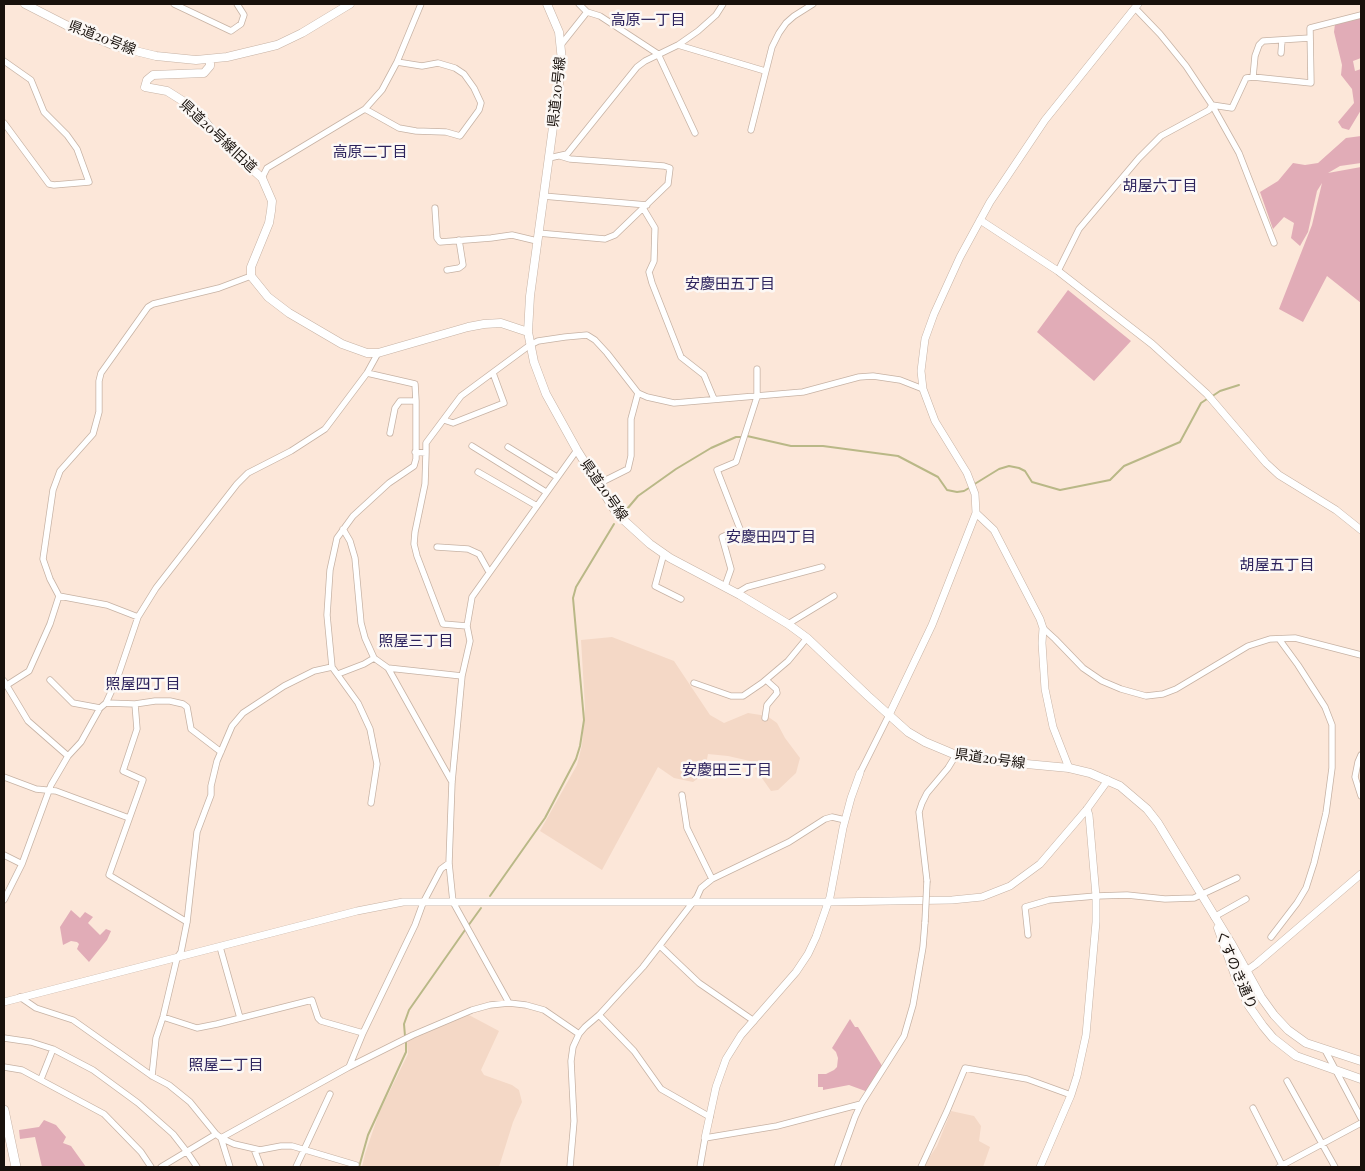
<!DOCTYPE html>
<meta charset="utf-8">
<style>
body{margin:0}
#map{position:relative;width:1365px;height:1171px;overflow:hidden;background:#fce7d9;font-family:"Playfair Display",serif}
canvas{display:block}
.frame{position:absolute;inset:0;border:5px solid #18110c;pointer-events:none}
</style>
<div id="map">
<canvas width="1365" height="1171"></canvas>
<div class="frame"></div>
</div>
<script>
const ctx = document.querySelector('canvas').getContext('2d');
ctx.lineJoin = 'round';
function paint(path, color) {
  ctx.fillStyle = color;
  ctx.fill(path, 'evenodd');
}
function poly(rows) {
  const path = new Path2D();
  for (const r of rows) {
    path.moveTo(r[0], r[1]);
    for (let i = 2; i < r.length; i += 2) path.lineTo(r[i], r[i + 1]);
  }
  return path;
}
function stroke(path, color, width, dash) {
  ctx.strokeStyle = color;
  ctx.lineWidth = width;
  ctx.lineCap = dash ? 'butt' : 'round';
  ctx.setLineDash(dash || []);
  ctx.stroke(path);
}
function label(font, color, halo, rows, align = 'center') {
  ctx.font = font + ' "Playfair Display","Noto Sans JP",serif';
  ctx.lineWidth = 5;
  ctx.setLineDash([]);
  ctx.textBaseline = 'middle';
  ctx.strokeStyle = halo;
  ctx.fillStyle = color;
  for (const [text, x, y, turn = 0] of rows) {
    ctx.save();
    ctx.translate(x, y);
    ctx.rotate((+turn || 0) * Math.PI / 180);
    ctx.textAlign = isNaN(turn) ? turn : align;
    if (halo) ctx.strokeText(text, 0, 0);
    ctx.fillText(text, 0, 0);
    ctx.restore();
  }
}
paint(poly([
 [612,637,674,661,710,715,724,723,748,713,767,716,777,723,785,738,800,758,796,773,778,790,771,791,750,761,728,756,708,754,704,774,693,782,674,778,658,767,602,870,540,831,577,765,582,745,585,707,581,640],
 [467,1014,499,1031,481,1070,484,1075,512,1085,519,1090,522,1102,513,1122,499,1167,362,1167,365,1154,379,1113,408,1054,407,1041],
 [951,1111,974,1116,981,1126,979,1141,990,1147,983,1167,923,1167,937,1146]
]), '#f4d8c6');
paint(poly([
 [1361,18,1361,58,1353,61,1355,71,1361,69,1361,110,1349,130,1342,128,1338,122,1354,103,1352,89,1341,75,1342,65,1334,32,1335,24],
 [1361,136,1361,163,1340,166,1328,173,1361,167,1361,303,1327,276,1303,322,1279,309,1312,225,1322,183,1317,191,1308,232,1300,246,1291,238,1294,223,1284,217,1273,229,1260,192,1278,181,1293,163,1305,165,1318,163,1346,138],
 [1068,290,1131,341,1094,381,1037,332],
 [71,910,80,918,85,912,93,917,88,923,100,935,106,929,111,931,107,940,89,962,77,949,79,944,77,942,71,941,63,945,60,927],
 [850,1019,855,1027,858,1027,884,1069,868,1092,849,1085,823,1090,823,1087,818,1087,818,1074,826,1074,834,1070,837,1067,838,1058,836,1052,832,1048],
 [44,1120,56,1125,66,1137,63,1143,71,1146,86,1167,42,1167,35,1137,20,1139,19,1130,39,1127]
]), '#e1acb7');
stroke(poly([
 [1211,397,1220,391,1239,385],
 [747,436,791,446,823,446,898,456,938,477,947,490,957,492,964,491,969,488],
 [973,485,999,469,1009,466,1019,468,1025,471,1032,482,1060,490,1110,480,1124,466,1180,442,1201,403,1207,399],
 [627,509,638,496,676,469,711,448,736,437,742,437],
 [490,896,545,818,576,759,580,746,584,720,573,598,576,587,614,524],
 [468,926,481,908],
 [405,1036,404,1024,409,1010,465,930],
 [359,1167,368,1135,406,1052,406,1041]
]), '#b9b887', 2);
const minor = poly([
 [174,4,231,31,241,24,244,15,237,4],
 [579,4,587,12,600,16,658,54,695,133],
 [1135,8,1160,34,1186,66,1212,105,1239,153,1274,243],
 [678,45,765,71],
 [560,46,587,12],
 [1281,53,1282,40],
 [4,61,31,80,44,112,67,135,77,149,89,182,54,185,49,184,4,123],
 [1253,77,1255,56,1259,45,1263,41,1310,38],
 [1212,105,1232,108,1246,78,1253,77,1311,83,1310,28,1361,15],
 [365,109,399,128,416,131,446,132,460,136,479,110,481,103,474,88,464,74,455,68,438,63,422,66,397,62],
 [751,130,772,47,779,33,786,23,794,16,813,4],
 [549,158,567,154,637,67,645,61,678,45,698,31,716,15,723,4],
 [262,178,267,168,365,109,382,90,397,62,421,4],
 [543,196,647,205],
 [435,208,437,238,440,242,491,238,512,235,537,241],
 [643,208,655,228,654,261,649,272,652,283,681,357,704,375,714,399],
 [538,233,605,239,615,235,668,184,670,168,664,166,570,159,560,156],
 [447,270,459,268,463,265,459,240],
 [1058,271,1079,229,1139,158,1161,136,1209,110,1212,105],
 [367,373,415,384,416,401,416,459,414,466,389,483,353,516,337,538,330,570,327,615,332,667,358,703,370,729,377,764,371,803],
 [444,420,453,423,504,403,493,373],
 [390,433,395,408,400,401,416,401],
 [472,446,546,492],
 [508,447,557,477],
 [415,452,426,453,425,484,415,532,414,544,417,556,443,624,467,626],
 [426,453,426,443,461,396,530,345,538,341,565,337,587,335,595,340,607,353,638,393,647,397,674,403,803,392,859,377,873,376,900,380,923,389],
 [478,472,537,506],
 [598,484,628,469,631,456,631,419,638,393],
 [343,529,350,541,355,558,361,623,365,638,374,658,388,668,452,782],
 [437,547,468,549,479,554,489,572],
 [664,553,655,586,681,599],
 [725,586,731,569,722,537,740,529,717,470,736,462,757,397,757,369],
 [737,593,747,587,822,567],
 [59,596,107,605,138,617],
 [788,624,834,596],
 [1043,628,1055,639,1083,668,1102,681,1121,689,1146,696,1163,694,1176,689,1248,646,1270,639,1295,638,1361,655],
 [388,668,462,676],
 [338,674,364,664,374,658],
 [50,680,73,703,100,708],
 [4,681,28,721,68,756],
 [694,683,731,696,743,696,762,683,788,661,807,638],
 [7,685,29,671,50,624,59,596,50,579,43,559,53,490,60,471,93,434,99,412,99,381,101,373,148,307,153,304,219,288,251,276],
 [106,703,135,704,155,701,170,701,183,704,187,707,191,729,221,752],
 [135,704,137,729,123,771,143,780,109,875,187,922],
 [765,718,767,705,777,693,776,689,766,680],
 [1361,755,1358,762,1355,777,1361,796],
 [860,773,889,715],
 [4,777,36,789,56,791,129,818],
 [682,795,687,828,712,879],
 [4,855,22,864],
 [927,881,919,812,922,803,927,793,948,768,956,755],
 [4,900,22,864,51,785,68,756,81,742,100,708,106,703,117,679,138,617,156,588,237,484,248,473,291,451,325,429,367,373,378,353],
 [1214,917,1246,899],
 [1028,935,1025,907,1049,900,1096,896,1127,895,1165,899,1194,898,1237,878],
 [1271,937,1297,903,1306,888,1314,863,1326,813,1332,768,1332,725,1325,707,1298,665,1279,639],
 [660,946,699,983,754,1021],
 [220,947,240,1018],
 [20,997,36,1008,73,1020,152,1076,169,1085,190,1102,216,1134,221,1138,234,1144,260,1150,281,1146,292,1146,356,1165],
 [509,1003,453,902,449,863,452,782,462,676,470,641,467,626,472,597,577,450],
 [599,1015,634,1051,661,1089,710,1117],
 [163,1017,197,1028,217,1024,312,1000,318,1018,321,1021,363,1033],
 [4,1038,31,1042,53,1049,93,1070,138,1103,173,1134,187,1152,197,1167],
 [1325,1050,1361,1118],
 [4,1067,22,1070,104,1114,141,1152,151,1167],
 [349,1067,363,1033,415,925,423,903,441,869,449,863],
 [152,1076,156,1038,163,1017,177,958,181,952,187,922,197,832,211,795,211,786,217,761,232,726,243,713,284,686,314,671,332,667],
 [41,1079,53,1049],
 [1287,1081,1335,1167],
 [1253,1108,1283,1167],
 [221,1138,349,1067,413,1035,472,1010,490,1005,509,1003,526,1005,544,1010,579,1034],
 [221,1138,230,1167],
 [254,1149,261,1167],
 [161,1167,216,1134],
 [296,1167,330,1094],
 [570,1167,574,1121,571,1061,573,1047,579,1034,585,1027,599,1015,643,967,697,897,701,888,712,879,789,842,825,819,832,817,845,820],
 [700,1167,705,1138,777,1126,861,1104],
 [837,1167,855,1117,861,1104,904,1036,913,1005,923,947,925,922],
 [921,1167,947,1111,965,1068,1027,1079,1071,1095],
 [1279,1167,1361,1123]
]);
const tertiary = poly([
 [980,220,1058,271,1152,344,1207,394,1266,463,1279,475,1336,510,1361,530],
 [976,513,994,530,1040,619,1043,628,1042,643,1045,689,1053,727,1069,768],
 [889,715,932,625,976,513,975,494,967,473,935,421,923,389,921,371,925,339,934,314,960,257,990,202,1045,120,1138,4],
 [1236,978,1256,964,1361,874],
 [4,1002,357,911,403,902,829,902,952,900,982,897,1010,886,1040,864,1087,809,1108,780],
 [705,1138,716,1087,726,1059,741,1035,796,972,808,954,816,937,830,897,843,828,851,798,860,773],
 [1040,1167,1071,1095,1077,1076,1086,1035,1096,922,1096,896,1089,815,1087,809]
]);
const secondary = poly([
 [25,4,66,25,115,46,156,56,196,60,227,57,277,45,302,33,350,4],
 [547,4,559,32,562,61,530,296,528,332,534,362,546,394,577,450,617,514,650,544,670,558,740,595,788,624,807,638,868,696,908,732,925,742,956,755,973,759,1069,768,1090,773,1120,786,1147,809,1158,823,1231,943,1261,997,1274,1015,1288,1030,1306,1043,1361,1061],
 [210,59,210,66,204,73,153,75,147,80,145,87,167,91,186,103,204,120,223,143,262,178,272,201,271,211,269,223,251,267,251,276,268,297,289,313,342,344,367,353,378,353,468,327,484,324,501,323,528,332],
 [1218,928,1236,978,1249,1006,1263,1026,1273,1038,1296,1056,1361,1079]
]);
const trunk = poly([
 [4,1110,16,1167]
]);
stroke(minor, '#c6b2a4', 7);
stroke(tertiary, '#c6b2a4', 8);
stroke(secondary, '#c6b2a4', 9);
stroke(trunk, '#c6b2a4', 10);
stroke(minor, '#fff', 5.5);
stroke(tertiary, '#fff', 7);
stroke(secondary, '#fff', 8);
stroke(trunk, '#fff', 9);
const minorBridge = poly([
 [925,922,927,881]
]);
stroke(minorBridge, '#c6b2a4', 7, []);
stroke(minorBridge, '#fff', 5.5);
label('14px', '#18110c', '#fcf8f5', [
 ["県道20号線",102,38,21],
 ["県道20号線",557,92,-84],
 ["県道20号線旧道",218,136,43],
 ["県道20号線",604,490,55],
 ["県道20号線",990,759,8],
 ["くすのき通り",1236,970,67]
]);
label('15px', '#2d235d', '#fcf8f5', [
 ["高原一丁目",648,20],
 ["高原二丁目",370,152],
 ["胡屋六丁目",1160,186],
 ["安慶田五丁目",730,284],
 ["安慶田四丁目",771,537],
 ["胡屋五丁目",1277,565],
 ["照屋三丁目",416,641],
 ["照屋四丁目",143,684],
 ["安慶田三丁目",727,770],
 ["照屋二丁目",226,1065]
]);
</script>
